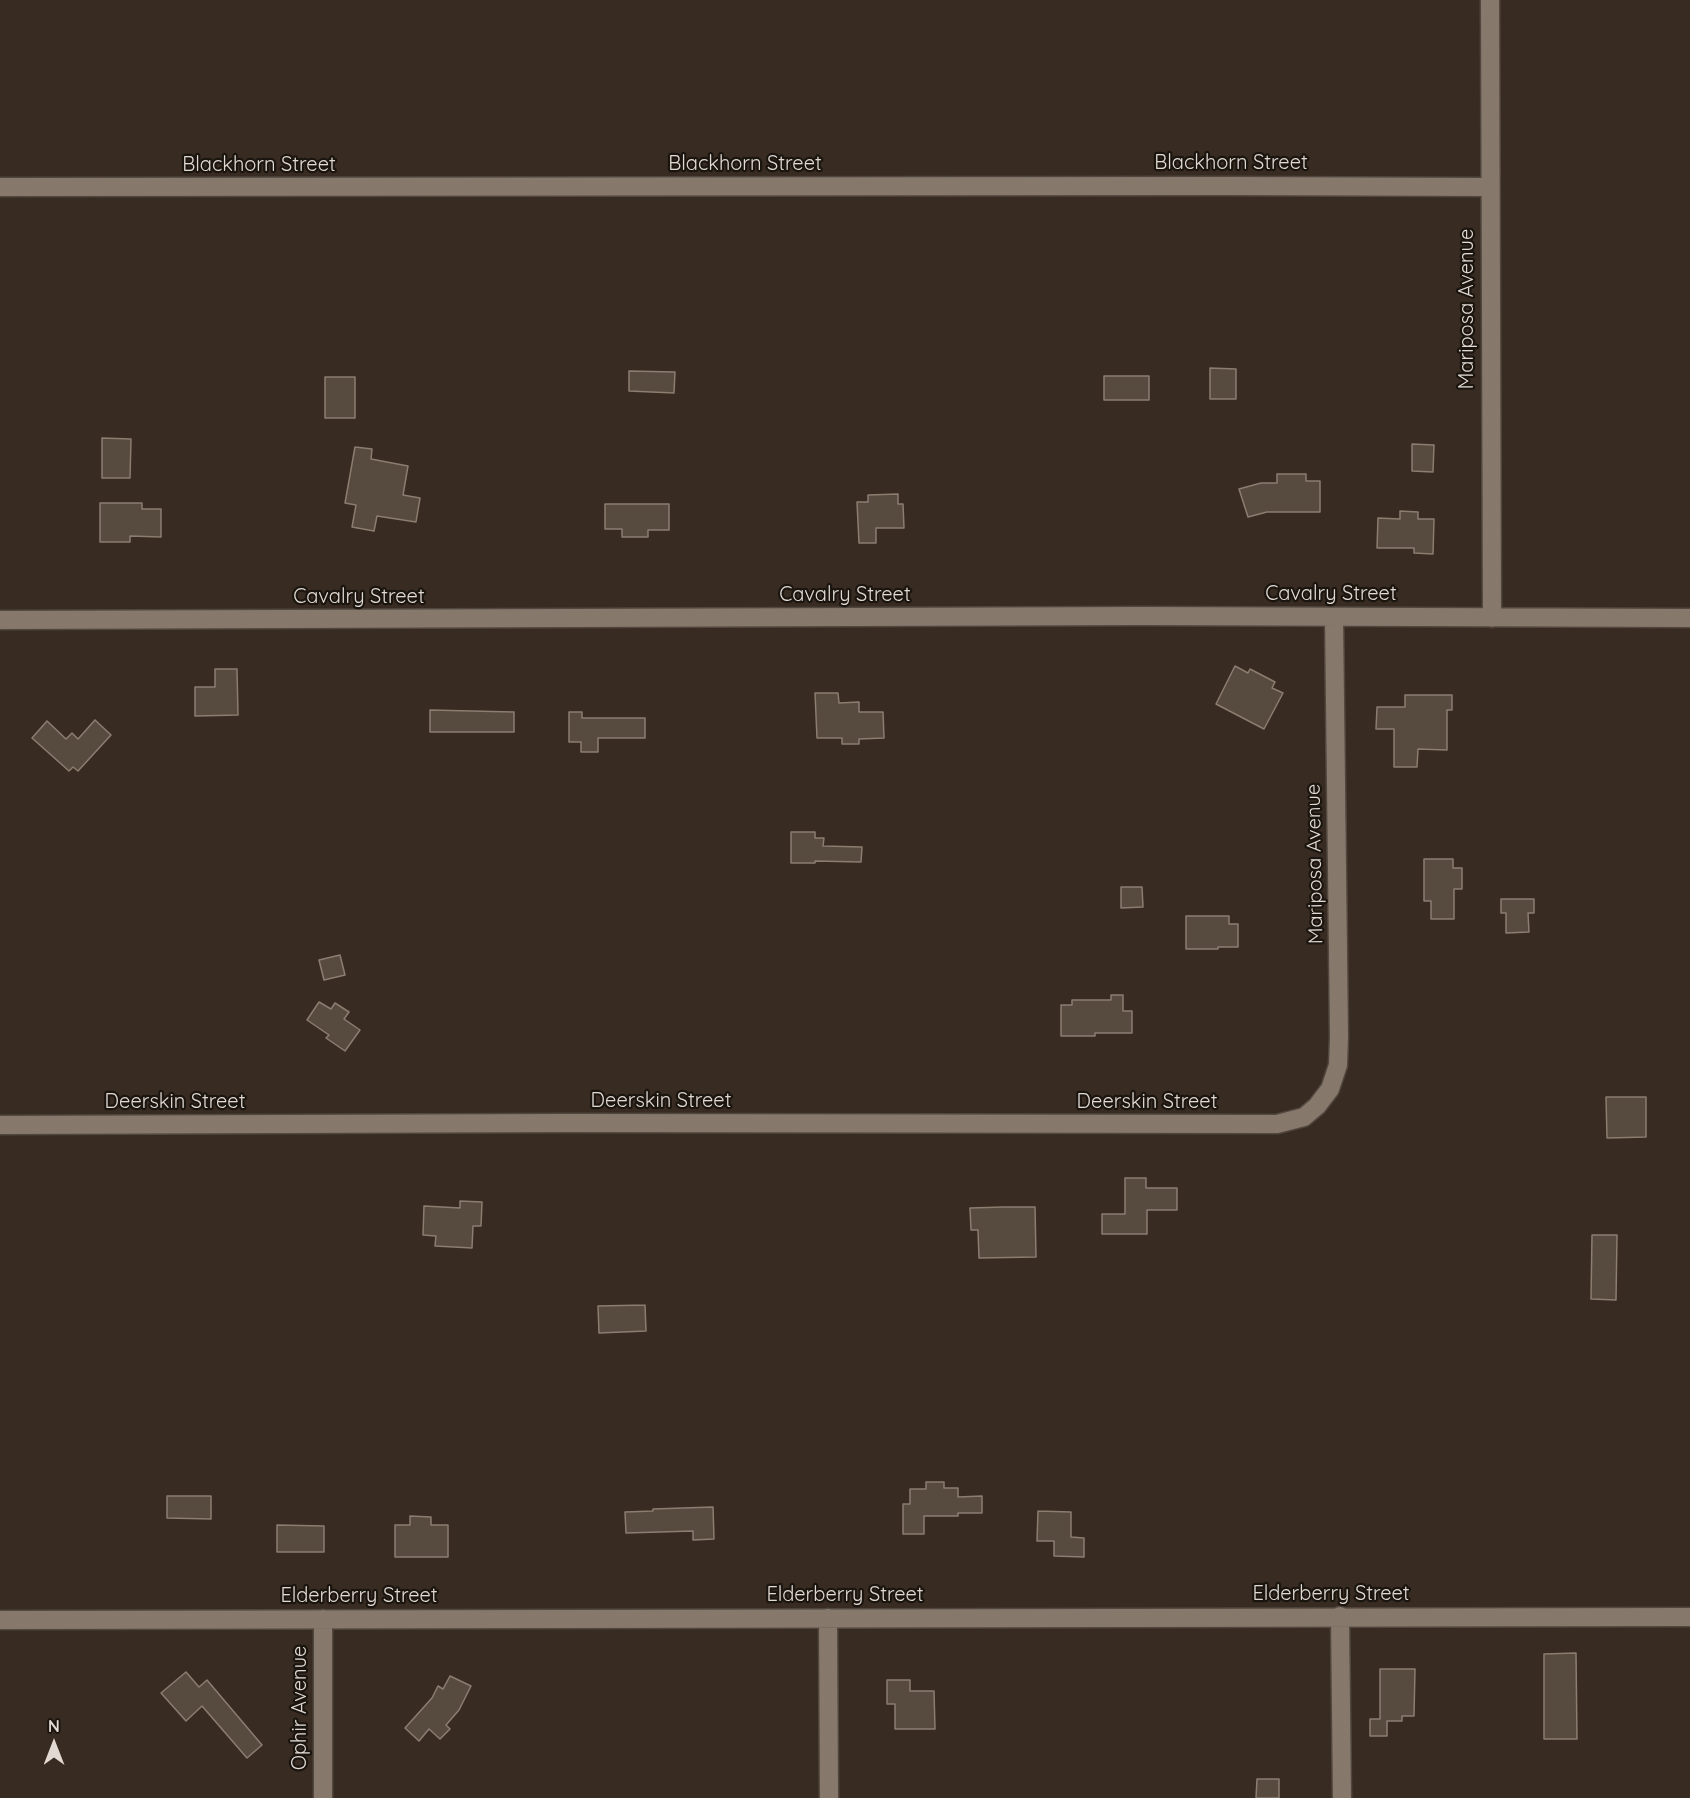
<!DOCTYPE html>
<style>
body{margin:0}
#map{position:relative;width:1690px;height:1798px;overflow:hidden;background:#382b21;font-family:Quicksand,sans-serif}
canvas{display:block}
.north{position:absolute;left:24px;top:1714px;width:60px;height:60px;-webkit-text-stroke:4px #1b1510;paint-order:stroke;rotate:0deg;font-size:16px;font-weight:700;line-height:24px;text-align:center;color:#e1d9d2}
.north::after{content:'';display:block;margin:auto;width:21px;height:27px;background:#e1d9d2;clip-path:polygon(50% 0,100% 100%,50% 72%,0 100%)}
</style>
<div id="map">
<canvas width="1690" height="1798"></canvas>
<div class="north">N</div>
</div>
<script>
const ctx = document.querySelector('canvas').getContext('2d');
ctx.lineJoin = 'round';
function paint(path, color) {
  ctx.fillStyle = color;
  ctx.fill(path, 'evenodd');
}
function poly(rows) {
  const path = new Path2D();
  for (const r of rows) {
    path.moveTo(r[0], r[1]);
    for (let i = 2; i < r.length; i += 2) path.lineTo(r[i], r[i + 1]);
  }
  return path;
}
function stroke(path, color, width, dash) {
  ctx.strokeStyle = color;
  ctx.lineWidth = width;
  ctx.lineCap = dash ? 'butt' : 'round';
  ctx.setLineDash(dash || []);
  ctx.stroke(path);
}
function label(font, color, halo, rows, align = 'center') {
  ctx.font = font + ' Quicksand,sans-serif';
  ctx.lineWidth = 4.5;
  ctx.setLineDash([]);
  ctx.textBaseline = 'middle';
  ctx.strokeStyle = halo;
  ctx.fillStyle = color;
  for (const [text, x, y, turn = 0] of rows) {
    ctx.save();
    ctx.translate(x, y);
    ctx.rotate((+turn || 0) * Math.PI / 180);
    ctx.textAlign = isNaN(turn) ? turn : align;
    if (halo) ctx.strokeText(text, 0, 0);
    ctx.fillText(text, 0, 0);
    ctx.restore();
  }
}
const building = poly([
 [1210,368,1236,369,1236,399,1210,399,1210,368],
 [629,371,675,372,674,393,629,391,629,371],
 [1104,376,1149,376,1149,400,1104,400,1104,376],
 [325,377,355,377,355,418,325,418,325,377],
 [102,438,131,439,130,478,102,478,102,438],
 [1412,444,1434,445,1433,472,1412,471,1412,444],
 [355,447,372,449,371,459,408,466,403,495,420,498,416,522,377,516,374,531,352,527,356,505,345,503,355,447],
 [1277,474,1306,474,1306,481,1320,481,1320,512,1267,512,1248,517,1239,489,1261,483,1277,483,1277,474],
 [898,494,898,504,903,504,904,528,876,528,876,543,859,543,857,502,868,502,868,495,898,494],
 [100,503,142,503,142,509,161,509,161,537,130,536,130,542,100,542,100,503],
 [605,504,669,504,669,530,648,530,648,537,622,537,622,529,605,529,605,504],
 [1400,511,1418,512,1418,519,1434,519,1433,554,1414,553,1414,548,1377,548,1378,518,1400,519,1400,511],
 [1235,666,1248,673,1250,669,1275,682,1272,688,1283,693,1264,729,1216,704,1235,666],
 [215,669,237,669,238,715,195,716,195,687,215,687,215,669],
 [815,693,838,693,839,703,859,702,859,712,883,712,884,738,859,739,859,744,842,744,842,738,817,738,815,693],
 [1405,695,1452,695,1452,710,1447,710,1447,750,1418,749,1417,767,1394,767,1394,729,1376,729,1377,707,1405,707,1405,695],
 [430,710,514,712,514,732,430,732,430,710],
 [569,712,582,712,582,718,645,718,645,738,598,738,598,752,581,752,581,742,569,742,569,712],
 [95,720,111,735,78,771,73,767,69,771,32,738,47,721,66,739,72,733,78,739,95,720],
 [791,832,815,832,815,838,824,838,823,846,862,847,861,862,815,861,815,863,791,863,791,832],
 [1424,859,1453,859,1453,868,1462,868,1462,889,1454,889,1454,919,1431,919,1431,901,1424,901,1424,859],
 [1121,887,1142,887,1143,907,1121,908,1121,887],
 [1501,899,1534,899,1534,913,1528,913,1529,932,1506,933,1506,913,1501,913,1501,899],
 [1186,916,1229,916,1229,924,1238,924,1238,947,1218,947,1218,949,1186,949,1186,916],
 [340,955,345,975,324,980,319,960,340,955],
 [1111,995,1123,995,1123,1011,1132,1011,1132,1033,1095,1033,1095,1036,1061,1036,1061,1005,1072,1005,1072,1000,1111,1000,1111,995],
 [319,1002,331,1009,335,1003,349,1012,344,1019,360,1030,345,1051,326,1038,329,1035,307,1020,319,1002],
 [1606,1097,1646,1097,1646,1137,1607,1138,1606,1097],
 [1125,1178,1146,1178,1146,1188,1177,1188,1177,1210,1147,1210,1147,1234,1102,1234,1102,1214,1125,1214,1125,1178],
 [460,1201,482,1202,481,1226,473,1226,472,1248,435,1246,436,1236,423,1235,424,1206,460,1208,460,1201],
 [1003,1207,1035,1207,1036,1257,979,1258,978,1230,971,1230,970,1208,1003,1207],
 [1592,1235,1617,1235,1616,1300,1591,1299,1592,1235],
 [645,1305,646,1331,599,1333,598,1306,645,1305],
 [926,1482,944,1482,944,1488,958,1488,958,1497,982,1496,982,1513,958,1513,958,1516,924,1516,924,1534,903,1534,903,1504,910,1504,910,1489,926,1489,926,1482],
 [167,1496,211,1496,211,1519,167,1518,167,1496],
 [713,1507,714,1539,693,1540,693,1531,626,1533,625,1512,653,1511,653,1509,713,1507],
 [1038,1511,1071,1512,1071,1537,1084,1538,1084,1557,1054,1556,1054,1541,1037,1541,1038,1511],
 [410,1516,431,1517,431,1525,448,1525,448,1557,395,1557,395,1525,410,1525,410,1516],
 [277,1525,324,1526,324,1552,277,1552,277,1525],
 [1576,1653,1577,1739,1544,1739,1544,1654,1576,1653],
 [1380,1669,1415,1669,1414,1716,1402,1716,1402,1721,1387,1721,1387,1736,1370,1736,1370,1719,1380,1719,1380,1669],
 [186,1672,199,1687,207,1680,262,1745,247,1758,202,1706,186,1721,161,1693,186,1672],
 [450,1676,471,1686,459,1710,446,1725,450,1729,440,1739,429,1729,419,1741,405,1728,432,1698,438,1686,443,1689,450,1676],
 [887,1680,910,1680,910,1691,934,1691,935,1729,895,1729,895,1704,887,1704,887,1680],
 [1257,1779,1279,1779,1279,1798,1256,1798,1257,1779]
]);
paint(building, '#574a3e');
stroke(building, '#8c7d71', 1.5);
const street = poly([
 [1490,0,1492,618],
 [0,187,1229,186,1489,187],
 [0,620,1141,616,1690,618],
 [0,1125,566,1123,1277,1124,1304,1117,1317,1106,1330,1089,1338,1065,1339,1037,1334,617],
 [1340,1616,1342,1798],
 [828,1618,829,1798],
 [323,1619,323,1798],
 [0,1620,1690,1617]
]);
stroke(street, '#51473e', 21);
stroke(street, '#87786c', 18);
label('20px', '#e1d9d2', '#1b1510', [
 ["Blackhorn Street",1231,163],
 ["Blackhorn Street",745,164],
 ["Blackhorn Street",259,165],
 ["Mariposa Avenue",1467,309,-90],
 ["Cavalry Street",1331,594],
 ["Cavalry Street",845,595],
 ["Cavalry Street",359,597],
 ["Mariposa Avenue",1315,864,-91],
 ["Deerskin Street",661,1101],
 ["Deerskin Street",175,1102],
 ["Deerskin Street",1147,1102],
 ["Elderberry Street",1331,1594],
 ["Elderberry Street",845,1595],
 ["Elderberry Street",359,1596],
 ["Ophir Avenue",300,1708,-90]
]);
</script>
